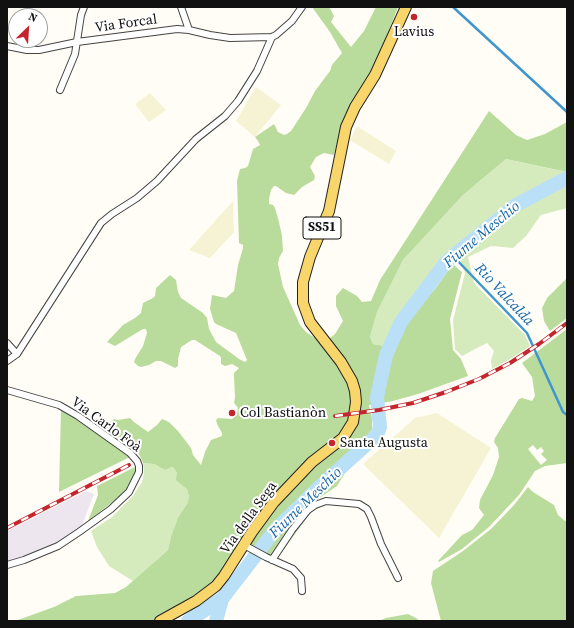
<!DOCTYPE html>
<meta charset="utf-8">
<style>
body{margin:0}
#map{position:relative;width:574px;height:628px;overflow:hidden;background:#fffdf5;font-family:"Source Serif 4",serif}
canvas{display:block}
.frame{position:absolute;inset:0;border:8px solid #111;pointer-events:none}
.north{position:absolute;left:8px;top:8px;width:40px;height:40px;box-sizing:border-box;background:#fff;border:1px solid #a0a0a0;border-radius:50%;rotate:25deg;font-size:11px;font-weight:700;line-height:16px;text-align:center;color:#111}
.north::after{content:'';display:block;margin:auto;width:14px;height:18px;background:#c4262e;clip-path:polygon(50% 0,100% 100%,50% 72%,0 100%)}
</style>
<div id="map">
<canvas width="574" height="628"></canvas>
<div class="frame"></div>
<div class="north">N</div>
</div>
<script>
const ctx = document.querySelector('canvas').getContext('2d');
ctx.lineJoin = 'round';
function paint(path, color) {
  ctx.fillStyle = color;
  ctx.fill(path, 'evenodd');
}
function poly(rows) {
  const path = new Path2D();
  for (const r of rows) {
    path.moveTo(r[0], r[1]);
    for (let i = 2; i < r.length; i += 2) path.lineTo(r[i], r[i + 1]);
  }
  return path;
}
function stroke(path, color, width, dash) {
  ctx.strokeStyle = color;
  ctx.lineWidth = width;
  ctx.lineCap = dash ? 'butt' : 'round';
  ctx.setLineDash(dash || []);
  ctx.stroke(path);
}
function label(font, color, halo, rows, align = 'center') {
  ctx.font = font + ' "Source Serif 4",serif';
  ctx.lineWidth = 4;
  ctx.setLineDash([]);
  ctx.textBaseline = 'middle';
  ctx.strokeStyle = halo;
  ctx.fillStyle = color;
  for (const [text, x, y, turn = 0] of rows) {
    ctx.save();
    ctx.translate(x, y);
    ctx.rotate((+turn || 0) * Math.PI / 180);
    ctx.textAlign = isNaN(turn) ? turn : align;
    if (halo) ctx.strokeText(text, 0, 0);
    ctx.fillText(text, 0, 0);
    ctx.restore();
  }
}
paint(poly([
 [86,491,94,494,81,528,57,543,9,562,7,557,7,531]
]), '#eee6ef');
paint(poly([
 [256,87,281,105,255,137,236,121],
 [150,93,166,110,149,122,135,104],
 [357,126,396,151,389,164,350,140],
 [233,201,234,232,210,258,189,250],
 [437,413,491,448,439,538,363,464,415,418]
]), '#f6f3d4');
paint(poly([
 [506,159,566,172,512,201,450,253,440,262,395,323,385,346,373,344,370,337,377,312,403,260,463,195],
 [567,182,567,208,541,215,526,236,513,248,491,246,468,257,474,283,525,335,530,346,512,358,492,369,491,360,494,351,487,343,462,356,455,349,453,320,465,273,459,257,518,208],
 [143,463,154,464,165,470,172,467,174,468,187,489,189,497,187,504,171,537,168,550,133,581,109,566,97,547,91,531,112,517,133,496,142,482,144,473]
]), '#d5ebbd');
paint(poly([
 [312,7,329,7,334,16,331,22,351,47,364,31,376,7,398,7,379,55,341,127,334,155,324,153,316,157,310,167,315,176,314,180,302,187,294,195,286,193,276,186,274,186,271,190,269,199,269,204,273,205,275,208,279,222,282,236,283,251,279,258,278,264,283,287,300,325,306,332,321,342,325,342,335,334,343,321,336,306,336,296,343,288,357,296,362,302,371,301,380,280,489,111,516,135,527,140,545,134,567,122,567,172,506,159,463,195,403,260,377,312,370,337,373,344,396,348,406,323,435,289,453,264,462,272,450,319,453,350,461,359,468,376,418,394,393,401,369,405,372,418,372,429,365,440,343,458,350,465,337,486,318,499,322,506,310,513,277,559,269,557,243,542,219,579,160,621,15,621,54,607,76,596,115,593,126,587,168,550,171,537,178,518,187,504,189,497,187,489,176,480,177,473,174,468,172,467,165,470,154,464,143,463,140,456,134,447,103,428,114,419,118,420,130,418,134,422,148,432,157,425,162,419,169,422,178,431,191,448,193,455,201,465,205,452,211,440,222,436,222,433,217,424,216,420,218,418,232,419,237,415,238,408,234,403,235,397,234,376,234,373,239,368,232,364,225,366,221,364,221,358,220,356,195,340,192,340,181,347,178,359,178,366,175,368,161,361,156,361,149,365,141,367,138,366,134,362,135,359,143,346,147,333,146,329,143,329,115,346,107,342,123,325,135,318,141,313,143,303,153,298,155,296,156,288,170,275,176,280,178,292,181,298,203,313,207,318,209,329,216,342,239,359,245,362,247,360,236,333,216,324,214,322,210,309,212,295,226,298,234,291,238,265,243,248,243,245,239,243,237,181,240,169,245,168,248,166,253,149,260,145,258,141,255,137,274,124,278,132,284,135,287,134,291,131,306,108,315,91,330,71,332,65,342,53,330,32],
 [567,278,567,318,550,331,544,321,542,308,547,298],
 [567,329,567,463,545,466,535,471,519,495,489,527,462,549,439,562,438,561,462,535,472,530,484,515,479,508,480,500,493,475,499,457,498,448,494,442,495,438,519,399,522,398,532,401,535,396,532,377,522,363],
 [533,445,537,450,541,447,544,451,541,454,547,460,541,465,528,449],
 [61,409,122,449,130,457,59,492],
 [135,467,136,472,130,485,120,496,88,521,98,495,97,486],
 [528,487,533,492,554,505,558,515,565,521,567,520,567,621,441,621,431,583,433,571,463,551,491,529,514,505],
 [408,614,416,618,420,621,379,621,386,618]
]), '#b9dc9c');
stroke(poly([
 [453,7,567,112],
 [453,256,527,333,563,412,567,415]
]), '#3f96cf', 2.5);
stroke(poly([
 [188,621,222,599],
 [216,621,222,599,276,529,316,490,377,435,380,427,377,397,386,355,401,322,447,261,516,205,567,178]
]), '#b9e0f7', 14);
const minor = poly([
 [181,7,189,30],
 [7,46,27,50,39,50,77,42,177,29,189,30,210,35,230,38,272,37,276,35,292,21,302,7],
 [60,90,75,54,81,15,84,7],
 [7,343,17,354],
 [7,361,17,354,101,223,112,214,137,198,157,181,196,139,225,116,238,101,257,71,272,37],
 [7,390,59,405,78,416,130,453,137,461,139,466,139,472,129,492,111,509,79,532,58,546,24,560,7,565],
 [244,545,266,557,293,569,301,578,302,591],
 [272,560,292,530,308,510,315,505,326,501,359,504,367,509,371,517,381,544,398,578]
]);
const primary = poly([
 [160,621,196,601,216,586,224,576,252,532,274,502,312,462,343,438,353,422,356,402,355,391,352,381,341,362,310,322,303,303,303,282,310,257,329,211,346,127,355,107,375,75,406,7]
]);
stroke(minor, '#444', 8);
stroke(primary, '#222', 12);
stroke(minor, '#fff', 6);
stroke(primary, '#f9d66b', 10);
const rail = poly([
 [335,416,379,410,413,403,446,392,479,379,510,363,539,344,567,323],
 [7,528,129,465]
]);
stroke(rail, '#c4262e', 4);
stroke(rail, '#fff', 2.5, [8]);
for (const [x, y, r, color] of [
 [414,17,4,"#c4262e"],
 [232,413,4,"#c4262e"],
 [332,443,4,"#c4262e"]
]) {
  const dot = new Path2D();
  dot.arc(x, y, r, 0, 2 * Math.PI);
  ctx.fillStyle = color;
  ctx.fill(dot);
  stroke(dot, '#fff', 1.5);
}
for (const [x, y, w] of [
 [322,228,38]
]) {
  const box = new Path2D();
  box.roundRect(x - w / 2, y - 11, w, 22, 3);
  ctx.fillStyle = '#fff';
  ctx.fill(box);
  stroke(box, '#111', 1);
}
label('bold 13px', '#111', null, [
 ["SS51",322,228]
]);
label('14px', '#111', '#fff', [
 ["Via Forcal",126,24,-8],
 ["Via Carlo Foà",106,425,36],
 ["Via della Sega",249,518,-54]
]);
label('14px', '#111', '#fff', [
 ["Lavius",414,32,"center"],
 ["Col Bastianòn",240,413],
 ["Santa Augusta",340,443]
], 'left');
label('italic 15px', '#1768a6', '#fff', [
 ["Fiume Meschio",482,235,-40],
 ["Rio Valcalda",504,295,47],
 ["Fiume Meschio",306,503,-44]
]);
</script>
